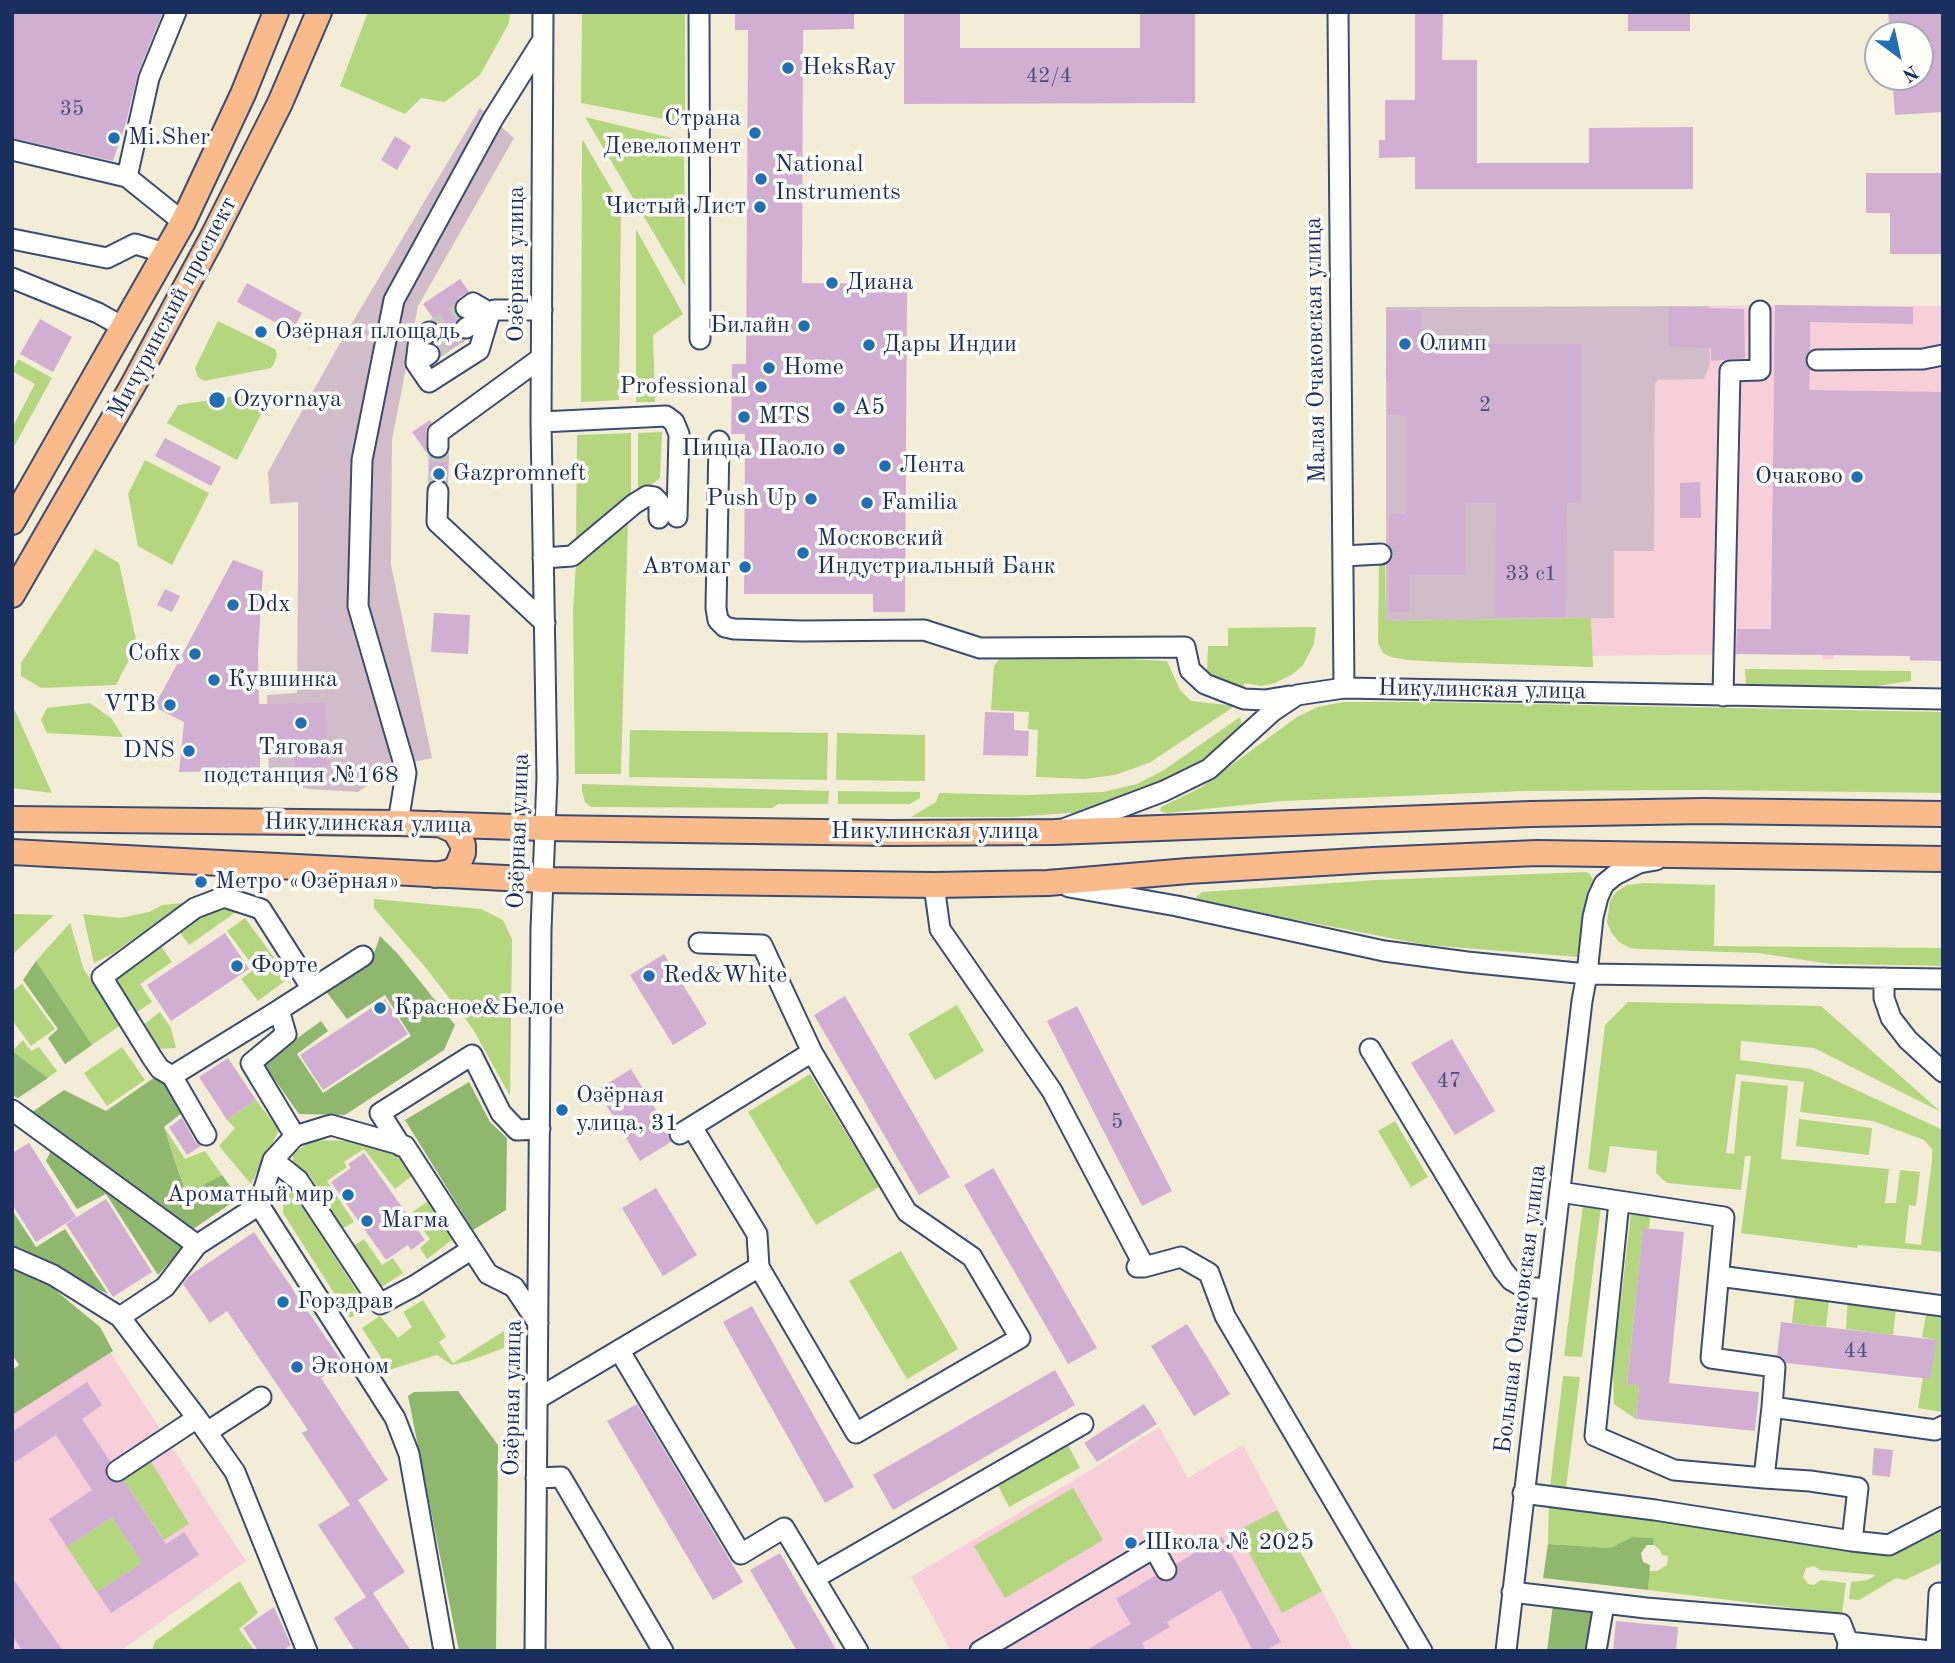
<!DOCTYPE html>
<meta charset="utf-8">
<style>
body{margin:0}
#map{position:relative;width:1955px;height:1663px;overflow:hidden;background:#f3edd7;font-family:"Old Standard TT",serif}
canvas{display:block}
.frame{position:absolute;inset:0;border:14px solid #1b2f5e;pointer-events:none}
.north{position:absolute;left:1864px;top:21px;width:70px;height:70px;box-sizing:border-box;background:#fdfcf7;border:2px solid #a3aaba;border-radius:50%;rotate:147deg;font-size:19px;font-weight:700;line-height:28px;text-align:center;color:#1b2f5e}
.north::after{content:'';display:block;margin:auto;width:24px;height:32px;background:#1f6fb2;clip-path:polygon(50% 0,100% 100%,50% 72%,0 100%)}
</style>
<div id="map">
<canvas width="1955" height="1663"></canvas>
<div class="frame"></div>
<div class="north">N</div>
</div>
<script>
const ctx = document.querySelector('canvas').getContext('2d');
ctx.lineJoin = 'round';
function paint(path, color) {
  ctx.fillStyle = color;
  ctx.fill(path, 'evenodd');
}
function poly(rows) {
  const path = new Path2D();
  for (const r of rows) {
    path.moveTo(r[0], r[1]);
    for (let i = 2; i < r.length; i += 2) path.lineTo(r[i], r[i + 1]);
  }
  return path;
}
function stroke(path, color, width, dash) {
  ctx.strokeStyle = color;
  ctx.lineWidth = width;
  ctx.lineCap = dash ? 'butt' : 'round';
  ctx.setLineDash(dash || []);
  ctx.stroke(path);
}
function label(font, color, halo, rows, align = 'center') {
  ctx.font = font + ' "Old Standard TT",serif';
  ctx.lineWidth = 7;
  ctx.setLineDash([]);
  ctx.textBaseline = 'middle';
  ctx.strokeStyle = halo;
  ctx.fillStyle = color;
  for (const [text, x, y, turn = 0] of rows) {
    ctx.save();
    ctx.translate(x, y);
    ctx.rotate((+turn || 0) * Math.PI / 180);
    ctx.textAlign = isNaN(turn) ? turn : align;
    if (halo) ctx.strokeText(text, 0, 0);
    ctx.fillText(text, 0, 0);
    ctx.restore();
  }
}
paint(poly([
 [1775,305,1943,306,1943,657,1921,657,1921,661,1910,661,1910,656,1834,655,1834,659,1823,659,1822,655,1748,654,1592,656,1591,618,1614,618,1614,551,1654,551,1655,384,1658,380,1710,364,1709,306],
 [99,1335,246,1561,120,1651,12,1651,12,1394],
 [1159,1427,1188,1478,1243,1445,1354,1651,951,1651,911,1577,1099,1465]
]), '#f6cfd8');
paint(poly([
 [480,108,514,138,418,306,392,440,391,565,432,758,404,764,379,766,373,782,358,792,309,789,269,781,267,695,297,693,298,572,298,502,270,504,268,472,336,350],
 [1709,306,1710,364,1704,379,1658,380,1655,384,1654,551,1614,551,1614,618,1386,621,1386,307]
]), '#d1bdca');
paint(poly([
 [368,12,510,12,509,23,480,75,445,102,421,98,405,114,340,86],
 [582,12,685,12,685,123,581,103],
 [585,117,684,141,685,286],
 [582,139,621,205,619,400,581,402],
 [636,229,683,314,653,335,655,402,636,402],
 [218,321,275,349,277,354,274,364,271,368,204,381,198,377,195,368],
 [18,359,52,378,12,450,12,428,35,384,12,371],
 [257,393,263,399,264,409,237,460,167,423,178,405],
 [662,432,660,478,638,496,638,433],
 [631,433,631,502,576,543,577,435],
 [145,460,209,493,172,565,138,546,128,494],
 [628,518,621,774,575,774,573,611,576,564],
 [95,549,119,563,137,644,116,685,41,688,21,676,21,663],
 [1385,554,1386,621,1591,618,1593,667,1440,662,1407,660,1391,657,1383,653,1378,643,1379,555],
 [1316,627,1314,644,1303,665,1293,674,1275,683,1261,686,1245,683,1242,692,1214,679,1207,673,1208,646,1228,646,1228,628],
 [1009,653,1167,661,1180,690,1191,701,1235,706,1149,763,1115,775,1084,779,1036,777,1038,730,1028,729,1029,712,991,710,994,666,1000,658],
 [1745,669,1911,671,1911,681,1871,687,1746,685],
 [1343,702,1422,702,1943,712,1943,793,1703,790,1524,791,1282,801,1167,813,1162,812,1160,810,1161,807,1200,788,1297,717,1318,707],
 [90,703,112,719,123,737,47,733,41,720,47,708],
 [12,704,52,793,12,788],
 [1240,717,1243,729,1231,748,1112,810,1012,817,911,817,936,802,939,793,1026,795,1103,792,1137,784,1164,770],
 [630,730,828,733,827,780,629,777],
 [837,733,925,735,925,781,836,780],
 [582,784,829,791,828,804,778,804,772,808,597,807,591,807,585,802,582,792],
 [838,791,920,792,920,798,910,804,838,804],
 [1586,872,1589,873,1593,879,1593,885,1585,909,1579,957,1426,945,1272,915,1198,899,1196,897,1202,892,1377,880],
 [1644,883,1715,885,1714,946,1943,948,1943,966,1831,964,1758,953,1638,949,1630,948,1619,942,1611,932,1607,922,1610,901,1616,892,1627,885],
 [374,899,481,909,503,920,512,939,510,1096,473,1029,426,968,374,908],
 [184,903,112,954,94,963,83,914,121,918,149,912,162,905],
 [226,905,239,910,189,945,178,930,209,910],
 [12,914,54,915,12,955],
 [245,918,289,978,258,1001,241,979,255,969,227,931],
 [70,923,84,970,122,1024,92,1045,36,961],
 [161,946,172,962,140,984,152,1002,134,1014,111,981],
 [22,984,55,1029,31,1046,12,1020,12,991],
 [1628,1002,1821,1006,1941,1112,1814,1048,1741,1041,1740,1060,1811,1069,1943,1130,1943,1252,1858,1245,1857,1248,1741,1233,1751,1156,1745,1156,1741,1190,1667,1183,1656,1173,1657,1151,1610,1146,1606,1173,1588,1169,1605,1025],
 [1736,1074,1804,1082,1800,1112,1873,1121,1924,1140,1932,1149,1932,1161,1921,1245,1905,1243,1909,1205,1916,1206,1920,1172,1900,1170,1896,1203,1885,1203,1889,1169,1781,1159,1788,1086,1741,1081,1734,1154,1726,1153],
 [957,1005,984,1051,935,1080,908,1034],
 [160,1012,171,1028,176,1048,156,1049,142,1026],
 [23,1040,31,1051,39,1047,57,1071,48,1078,12,1051],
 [122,1047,145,1080,107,1106,84,1073],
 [810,1074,879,1187,816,1225,748,1112],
 [256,1100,279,1130,251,1184,219,1146,235,1128,227,1120],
 [1799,1119,1872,1128,1869,1155,1796,1146],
 [1395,1121,1428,1177,1411,1187,1378,1131],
 [164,1127,185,1159,205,1151,222,1175,188,1195,176,1165],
 [312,1140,357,1141,398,1153,413,1175,395,1189,364,1149,344,1162,347,1167,327,1181,354,1222,340,1230,310,1176,293,1170,293,1154],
 [284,1190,294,1194,367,1307,350,1318,283,1213],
 [1584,1196,1602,1199,1582,1357,1564,1356],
 [433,1198,457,1236,427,1259,420,1248,430,1239,411,1213],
 [1632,1204,1652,1206,1649,1228,1643,1229,1627,1383,1639,1385,1636,1419,1614,1404,1613,1370],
 [364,1239,382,1265,393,1258,403,1273,377,1290,349,1249],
 [901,1251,958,1349,907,1379,849,1281],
 [1796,1287,1830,1292,1826,1327,1792,1323],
 [1848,1294,1897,1300,1893,1335,1846,1329],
 [423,1300,446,1337,439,1342,453,1363,504,1331,504,1348,469,1361,452,1365,437,1355,389,1370,362,1328,380,1316,398,1338,412,1327,403,1312],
 [1928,1304,1943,1306,1943,1412,1918,1408,1923,1378,1930,1378,1936,1340,1922,1337],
 [1563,1376,1580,1377,1566,1488,1550,1487],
 [1067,1443,1080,1468,1009,1507,996,1482],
 [145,1452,189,1524,164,1540,117,1471],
 [1073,1488,1103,1540,1005,1598,974,1546],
 [1549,1496,1889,1545,1943,1525,1943,1562,1905,1580,1896,1578,1859,1600,1849,1599,1851,1582,1867,1580,1876,1575,1820,1570,1814,1566,1806,1568,1803,1577,1808,1584,1814,1585,1821,1580,1846,1583,1842,1614,1648,1590,1649,1571,1657,1571,1667,1565,1668,1556,1662,1555,1660,1550,1654,1545,1653,1538,1632,1537,1610,1548,1548,1544],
 [1277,1510,1322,1591,1282,1613,1237,1531],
 [112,1517,142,1563,97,1592,67,1547],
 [240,1581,258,1613,239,1629,255,1651,152,1651,155,1641]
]), '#b4d67f');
paint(poly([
 [380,936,398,954,455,1025,444,1050,345,1115,299,1114,263,1063,321,1021,328,1031,297,1054,323,1093,411,1036,385,995,347,1019,325,990,372,959],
 [36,961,92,1045,65,1064,48,1038,58,1029,23,980],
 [12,1051,48,1078,18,1098,12,1095],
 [158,1075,183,1112,164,1127,176,1165,187,1194,222,1175,239,1198,193,1229,32,1112,64,1090,106,1111],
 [469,1082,490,1122,507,1138,506,1210,473,1230,405,1120],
 [53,1146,184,1245,158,1275,106,1194,77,1209,46,1161],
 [12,1210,36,1247,65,1229,108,1294,12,1248],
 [12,1266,43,1280,100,1327,113,1351,12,1415,12,1370,19,1365,12,1354],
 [458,1391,498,1445,496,1651,459,1651,408,1396,414,1392],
 [1632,1537,1653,1538,1654,1545,1647,1545,1641,1553,1643,1562,1650,1565,1648,1590,1543,1578,1548,1544,1610,1548],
 [1554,1597,1604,1604,1596,1651,1547,1651]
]), '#8fb76e');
paint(poly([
 [12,12,163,12,138,73,126,123,113,161,12,138],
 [735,12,854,12,854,29,803,30,802,283,907,284,905,612,873,612,873,594,744,594,745,434,731,434,732,364,746,364,748,30,735,30],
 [904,12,960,12,960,48,1140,48,1140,12,1195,12,1195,103,904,104],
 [1415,12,1443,12,1442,60,1477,60,1477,163,1589,163,1589,128,1693,127,1693,189,1415,189,1415,157,1379,158,1379,140,1385,140,1385,100,1415,100],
 [1628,12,1690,12,1690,31,1628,31],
 [1888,12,1943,12,1943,112,1895,115,1892,77,1920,77,1920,35,1890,35],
 [395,136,411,146,397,170,381,160],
 [1866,173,1943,173,1943,254,1890,254,1890,213,1866,213],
 [460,279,469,292,459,298,455,304,454,310,459,318,455,323,454,329,456,335,466,340,441,356,439,348,434,343,440,337,440,326,436,322,431,320,433,318,423,304],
 [247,283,302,313,292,331,237,302],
 [1775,305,1913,307,1913,324,1810,322,1810,350,1806,355,1805,361,1810,369,1809,390,1943,392,1943,661,1910,660,1910,656,1736,654,1737,629,1771,629],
 [1669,307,1744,309,1745,358,1711,361,1711,348,1669,347],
 [1387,311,1422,311,1422,344,1582,344,1582,503,1567,503,1566,617,1495,617,1496,503,1465,503,1465,575,1409,575,1409,612,1389,612,1389,563,1393,554,1389,545,1389,514,1406,514,1406,416,1388,415,1388,382,1386,382],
 [40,319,72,337,53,372,20,354],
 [430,420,432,423,427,427,426,433,427,452,433,458,439,459,445,457,449,452,448,484,444,480,438,479,428,484,429,456,412,432],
 [165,438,221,467,211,486,155,456],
 [1700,482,1701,518,1680,518,1680,483],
 [233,560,263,571,258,653,259,704,326,703,327,774,295,776,294,743,260,744,260,771,179,772,184,722,154,707],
 [165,589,180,596,172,612,157,605],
 [434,613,470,615,468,654,431,652],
 [985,712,1014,713,1014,730,1029,731,1028,756,983,755],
 [225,933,249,969,171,1021,147,985],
 [664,954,707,1024,673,1045,630,975],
 [845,996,950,1177,919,1195,814,1015],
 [385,999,408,1034,323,1090,300,1055],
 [1077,1006,1172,1191,1142,1206,1047,1021],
 [1452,1039,1495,1111,1455,1135,1411,1063],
 [228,1058,256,1100,227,1120,199,1077],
 [631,1069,669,1131,668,1135,671,1142,640,1161,597,1090],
 [182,1118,195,1141,201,1146,187,1155,169,1127],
 [29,1143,76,1217,36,1242,12,1204,12,1153],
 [364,1153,425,1240,411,1250,408,1245,386,1260,331,1182,351,1168,348,1164],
 [993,1168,1097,1348,1068,1364,964,1185],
 [656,1188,697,1255,663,1276,622,1208],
 [106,1199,152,1272,113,1297,66,1224],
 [1643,1228,1684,1232,1669,1383,1759,1392,1755,1431,1636,1419,1639,1385,1627,1384],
 [254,1232,343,1363,321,1378,388,1480,358,1500,405,1572,373,1593,411,1651,355,1651,334,1618,366,1597,318,1525,350,1505,302,1433,308,1430,227,1311,210,1323,183,1284,189,1276],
 [752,1306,854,1487,825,1503,723,1322],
 [1781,1322,1937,1340,1930,1379,1786,1363,1783,1358,1777,1355],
 [1187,1324,1230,1394,1194,1416,1151,1346],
 [1055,1370,1075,1405,893,1510,873,1475],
 [87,1382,102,1405,82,1419,110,1461,106,1466,106,1477,112,1482,118,1483,124,1481,166,1544,184,1532,199,1555,111,1613,97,1592,142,1563,112,1517,67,1547,49,1519,92,1490,56,1435,12,1464,12,1432],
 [637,1404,743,1582,713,1600,607,1421],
 [1144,1404,1157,1424,1097,1462,1084,1443],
 [1874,1448,1893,1450,1890,1477,1872,1475],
 [1222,1537,1281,1642,1264,1651,1253,1651,1221,1590,1167,1622,1170,1627,1142,1643,1146,1651,1085,1651,1131,1624,1116,1599,1155,1576,1159,1580,1165,1582,1172,1580,1178,1571,1176,1564],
 [780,1553,837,1651,797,1651,750,1570],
 [12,1577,35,1611,63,1651,23,1651,12,1636],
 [274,1607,291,1645,282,1651,258,1651,243,1628],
 [1616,1621,1678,1627,1676,1651,1613,1651]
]), '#d1afd3');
stroke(poly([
 [429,332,466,308],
 [429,354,466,328],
 [438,491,438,447]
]), '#c8c7bf', 19, [19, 10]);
const minor = poly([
 [176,12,149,78,127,177,183,222],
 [699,12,700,339],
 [1338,12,1344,688],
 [12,150,127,177],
 [12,239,107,258,135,244,165,253],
 [12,278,98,313,123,327],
 [466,328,494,310,542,310],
 [429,354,416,363,429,382,479,350,490,313,473,303,466,308],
 [1817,360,1923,359,1943,355],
 [416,363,419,338,429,332],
 [541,422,666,416,674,422,679,434,677,517],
 [719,441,716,608,718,620,725,627,734,629,802,631,924,630,980,648,1185,647,1190,670,1205,684,1244,699,1265,700,1289,696],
 [438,447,438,433,541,358],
 [438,491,437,522,545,623],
 [1343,556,1381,554],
 [543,558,572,556,634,504,647,496,654,497,659,502,659,518],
 [1723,696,1730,371,1760,370,1760,311],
 [398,823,406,773,404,764,358,606,362,460,394,300,493,119,542,41],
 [1066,828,1164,791,1209,769,1273,711,1297,695,1344,688,1943,699],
 [934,885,940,929,1052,1091,1141,1260,1137,1267,1144,1267,1181,1257,1209,1273,1225,1316,1422,1651],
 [1069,887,1177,906,1384,951,1467,962,1587,974,1943,979],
 [1884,978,1884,998,1891,1018,1908,1040,1943,1072],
 [279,1010,172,1076,160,1069,153,1059,102,977,195,908,224,897,261,909,312,989],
 [1370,1049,1503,1270,1511,1280,1523,1287,1548,1289],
 [172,1076,206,1135],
 [12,1110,197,1245,259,1205,273,1160,295,1136,251,1063,286,1034,279,1010,363,956],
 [692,1127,757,1234,759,1267,856,1433,1020,1338,972,1257,907,1212,812,1052],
 [680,1134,812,1052,762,945,699,943],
 [295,1136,331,1125,405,1146,488,1274,514,1287,538,1323],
 [401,1146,380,1113,472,1055,501,1113,517,1130,540,1129],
 [273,1160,298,1180,380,1304,414,1286,472,1249],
 [1560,1192,1724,1217,1711,1358,1775,1367,1772,1407,1935,1430,1943,1426],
 [1619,1202,1595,1436,1674,1470,1764,1478],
 [259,1205,395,1418,409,1454,444,1651],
 [197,1245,165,1287,120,1317,197,1418,235,1472,307,1651],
 [12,1257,53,1275,120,1317],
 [1719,1276,1943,1306],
 [619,1350,741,1554,784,1528,858,1651],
 [537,1399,759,1267],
 [1772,1407,1764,1478,1810,1481,1858,1488,1852,1541],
 [207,1432,261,1397],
 [117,1471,197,1418],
 [536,1478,561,1477,663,1651],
 [1523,1493,1655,1510,1852,1541,1889,1545,1943,1517],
 [815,1578,1083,1424],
 [1512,1592,1646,1608,1841,1624,1848,1642,1847,1651],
 [1848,1642,1931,1651],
 [535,1651,541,929,547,778,541,422,543,12],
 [980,1651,1154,1548,1166,1570],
 [1506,1651,1582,1001,1587,974,1593,917,1598,897,1604,884,1615,875,1639,863,1656,860],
 [1596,1651,1604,1604],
 [1936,1651,1939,1593]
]);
const major = poly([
 [12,522,183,222,243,94,276,12],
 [12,595,133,385,211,240,280,103,319,12],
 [12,819,398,823,544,828,890,833,1054,832,1531,814,1703,811,1943,814],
 [12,852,543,880,934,885,1048,883,1188,871,1373,860,1537,853,1943,859],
 [435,875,450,872,457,867,463,853,463,845,455,831,439,824]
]);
stroke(minor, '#3b4c70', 23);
stroke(major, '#3b4c70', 28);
stroke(minor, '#fff', 19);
stroke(major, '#fabb8c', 24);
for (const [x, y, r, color] of [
 [788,68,7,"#1f6fb2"],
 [755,133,7,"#1f6fb2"],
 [114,138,7,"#1f6fb2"],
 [761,179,7,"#1f6fb2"],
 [760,207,7,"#1f6fb2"],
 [832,283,7,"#1f6fb2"],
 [804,326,7,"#1f6fb2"],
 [261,332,7,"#1f6fb2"],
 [1405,344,7,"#1f6fb2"],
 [869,345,7,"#1f6fb2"],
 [769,368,7,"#1f6fb2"],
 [761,387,7,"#1f6fb2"],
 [217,400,9,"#1f6fb2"],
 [839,408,7,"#1f6fb2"],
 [744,417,7,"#1f6fb2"],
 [839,449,7,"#1f6fb2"],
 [885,466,7,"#1f6fb2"],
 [439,474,7,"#1f6fb2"],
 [1857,477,7,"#1f6fb2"],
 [811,499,7,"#1f6fb2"],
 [867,503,7,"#1f6fb2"],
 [803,553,7,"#1f6fb2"],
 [745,567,7,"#1f6fb2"],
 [233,605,7,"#1f6fb2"],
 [195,654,7,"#1f6fb2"],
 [214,680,7,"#1f6fb2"],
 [170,705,7,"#1f6fb2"],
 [301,723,7,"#1f6fb2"],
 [189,751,7,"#1f6fb2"],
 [201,882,7,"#1f6fb2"],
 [237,966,7,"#1f6fb2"],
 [649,976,7,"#1f6fb2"],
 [380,1008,7,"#1f6fb2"],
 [562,1110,7,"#1f6fb2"],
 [348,1195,7,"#1f6fb2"],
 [367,1221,7,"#1f6fb2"],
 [283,1302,7,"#1f6fb2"],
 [297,1367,7,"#1f6fb2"],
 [1131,1543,7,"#1f6fb2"]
]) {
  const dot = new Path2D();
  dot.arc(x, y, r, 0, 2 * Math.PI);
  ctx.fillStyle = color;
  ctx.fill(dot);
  stroke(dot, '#fdfcf7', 2.5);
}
label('21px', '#484f7b', null, [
 ["42/4",1049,76],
 ["35",72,109],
 ["2",1485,405],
 ["33 с1",1531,574],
 ["47",1449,1081],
 ["5",1117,1122],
 ["44",1856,1351]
]);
label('24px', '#1b2f5e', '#fdfcf7', [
 ["HeksRay",802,68],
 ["Страна",741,119,"right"],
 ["Девелопмент",741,147,"right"],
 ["Mi.Sher",128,138],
 ["National",775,165],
 ["Instruments",775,193],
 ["Чистый Лист",746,207,"right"],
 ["Диана",846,283],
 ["Билайн",790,326,"right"],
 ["Озёрная площадь",275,332],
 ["Олимп",1419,344],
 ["Дары Индии",883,345],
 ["Home",783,368],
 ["Professional",747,387,"right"],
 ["Ozyornaya",233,400],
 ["А5",853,408],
 ["MTS",758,417],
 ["Пицца Паоло",825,449,"right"],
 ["Лента",899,466],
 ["Gazpromneft",453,474],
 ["Очаково",1843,477,"right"],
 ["Push Up",797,499,"right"],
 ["Familia",881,503],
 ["Московский",817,539],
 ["Индустриальный Банк",817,567],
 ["Автомаг",731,567,"right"],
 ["Ddx",247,605],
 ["Cofix",181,654,"right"],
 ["Кувшинка",228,680],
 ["VTB",156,705,"right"],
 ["Тяговая",301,748,"center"],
 ["подстанция №168",301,776,"center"],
 ["DNS",175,751,"right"],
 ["Метро «Озёрная»",215,882],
 ["Форте",251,966],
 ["Red&White",663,976],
 ["Красное&Белое",394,1008],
 ["Озёрная",576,1096],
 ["улица, 31",576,1124],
 ["Ароматный мир",334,1195,"right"],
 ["Магма",381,1221],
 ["Горздрав",297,1302],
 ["Эконом",311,1367],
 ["Школа № 2025",1145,1543]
], 'left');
label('24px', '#1b2f5e', '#fdfcf7', [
 ["Озёрная улица",517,264,-90],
 ["Мичуринский проспект",173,308,-62],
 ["Малая Очаковская улица",1316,350,-91],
 ["Никулинская улица",1482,690,1],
 ["Никулинская улица",368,824,1],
 ["Озёрная улица",519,831,-88],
 ["Никулинская улица",935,832],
 ["Большая Очаковская улица",1521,1309,-83],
 ["Озёрная улица",513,1398,-89]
]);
</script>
